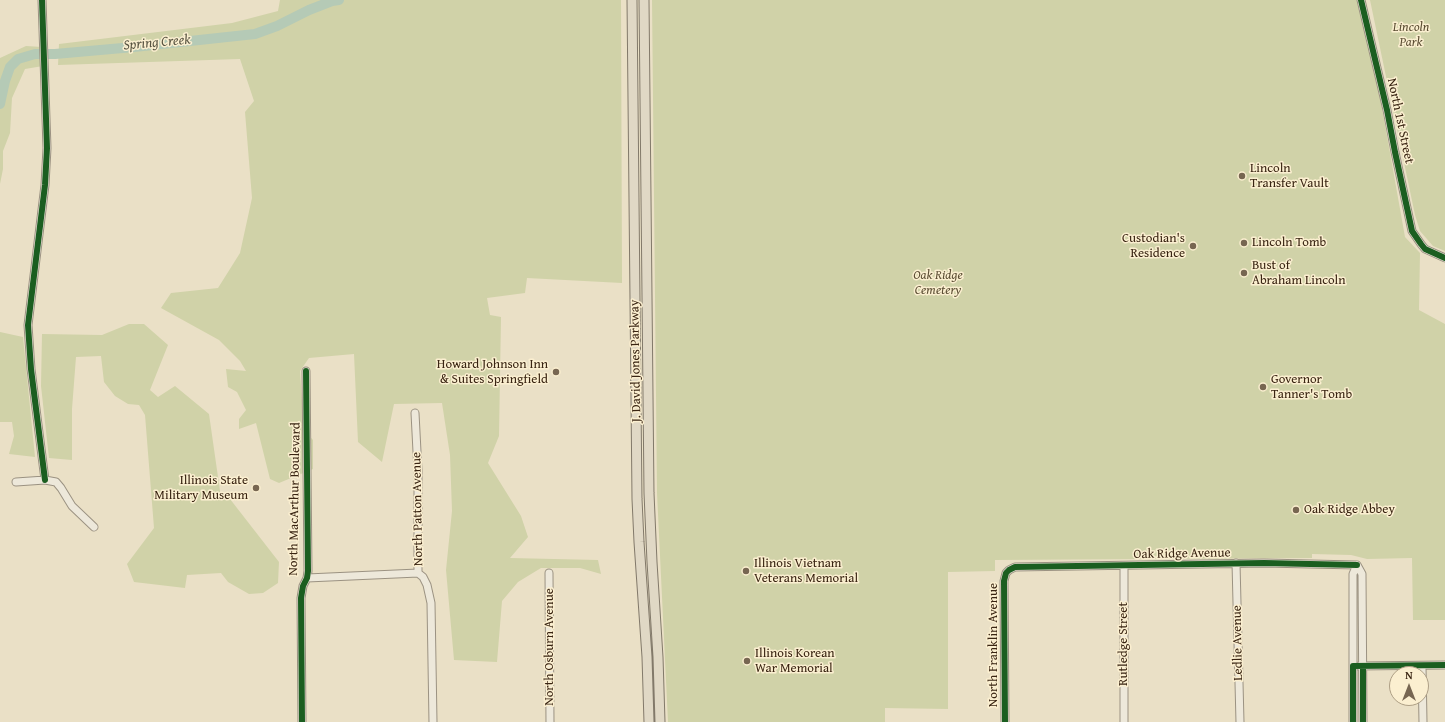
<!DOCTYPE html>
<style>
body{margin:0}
#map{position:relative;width:1445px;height:722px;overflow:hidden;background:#eae0c6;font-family:"Gentium Book Plus",serif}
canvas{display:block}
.north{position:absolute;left:1389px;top:666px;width:40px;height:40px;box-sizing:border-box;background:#fbefd0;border:1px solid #ad9e84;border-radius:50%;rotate:0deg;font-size:11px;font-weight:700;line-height:16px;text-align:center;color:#392412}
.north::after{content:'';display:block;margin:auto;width:14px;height:18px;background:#776651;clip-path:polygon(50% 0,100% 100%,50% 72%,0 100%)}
</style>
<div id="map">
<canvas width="1445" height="722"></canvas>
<div class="north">N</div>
</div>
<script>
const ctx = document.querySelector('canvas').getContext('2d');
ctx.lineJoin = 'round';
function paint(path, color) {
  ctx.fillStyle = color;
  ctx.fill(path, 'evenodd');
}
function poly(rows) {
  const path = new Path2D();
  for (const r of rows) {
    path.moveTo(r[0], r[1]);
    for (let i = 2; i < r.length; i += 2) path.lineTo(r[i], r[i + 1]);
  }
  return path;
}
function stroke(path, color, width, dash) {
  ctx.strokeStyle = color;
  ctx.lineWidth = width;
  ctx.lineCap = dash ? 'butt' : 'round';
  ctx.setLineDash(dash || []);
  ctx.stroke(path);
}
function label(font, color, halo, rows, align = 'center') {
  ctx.font = font + ' "Gentium Book Plus",serif';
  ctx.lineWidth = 3;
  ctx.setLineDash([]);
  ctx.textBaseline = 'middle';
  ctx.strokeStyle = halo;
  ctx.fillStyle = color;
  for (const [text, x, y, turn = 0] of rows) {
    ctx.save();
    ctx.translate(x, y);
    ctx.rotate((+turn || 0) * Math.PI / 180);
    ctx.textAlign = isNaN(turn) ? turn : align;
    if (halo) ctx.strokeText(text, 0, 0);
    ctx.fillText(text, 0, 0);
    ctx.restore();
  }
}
paint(poly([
 [280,0,621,0,622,283,527,278,525,293,487,298,490,315,501,317,499,436,488,463,521,516,528,537,510,558,598,560,601,574,580,568,541,568,518,582,502,601,497,662,454,660,446,570,452,511,450,455,442,403,394,404,382,462,358,442,354,354,309,358,300,371,304,430,313,440,313,469,279,483,270,479,256,423,239,429,239,419,246,410,237,392,228,387,226,369,246,371,240,361,219,340,161,308,171,293,218,288,240,253,252,198,245,112,254,101,240,59,58,65,59,44,232,23,278,11],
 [652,0,1357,0,1379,91,1405,237,1420,253,1419,310,1445,324,1445,620,1413,620,1412,558,1367,559,1351,555,1312,554,1312,558,995,560,995,571,948,572,948,709,885,708,885,722,668,722,657,493],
 [1370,0,1445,0,1445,251,1433,246,1420,231,1415,215],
 [26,46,42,47,43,66,25,69,12,98,10,133,3,151,3,169,0,184,0,58],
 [129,324,144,324,168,345,150,390,158,397,175,386,209,414,221,498,230,499,279,562,278,583,263,593,249,594,228,582,221,573,187,575,185,588,134,582,127,564,154,528,145,415,139,405,128,404,115,396,104,382,101,356,76,357,72,409,72,460,49,458,41,386,42,334,102,335],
 [0,332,23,337,35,457,9,454,14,436,12,422,0,422]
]), '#d0d2a8');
stroke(poly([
 [0,104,5,81,10,67,18,59,35,54,55,54,134,47,255,34,277,26,309,10,332,1,339,0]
]), '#b5cab6', 10);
const minor = poly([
 [42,0,47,148,45,185,28,325,31,369,45,480],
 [1361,0,1387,110,1395,152,1412,231,1421,244,1425,249,1445,258],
 [415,413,418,471,418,573,423,577,427,585,431,603,433,722],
 [16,482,45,480,56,482,61,488,72,506,94,527],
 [1236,563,1240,722],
 [1357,565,1362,574,1363,722],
 [1124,566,1124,722],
 [549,573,550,722],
 [307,578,418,573],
 [1359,666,1445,665],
 [1422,666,1423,722],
 [302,722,301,598,303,586,307,578,308,571,306,371],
 [1005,722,1004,581,1006,573,1009,570,1015,567,1264,563,1357,565],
 [1353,722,1353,574,1357,565]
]);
const major = poly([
 [632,0,637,499,639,542,647,657,649,722],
 [644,0,649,493,652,562,658,657,660,722]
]);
stroke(minor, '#9b9282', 9);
stroke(major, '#82796a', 11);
stroke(minor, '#ede8da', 7);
stroke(major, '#e0d8c5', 9);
stroke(poly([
 [42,0,47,148,45,185,28,325,31,369,45,480],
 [1361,0,1387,110,1395,152,1412,231,1421,244,1425,249,1445,258],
 [1363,666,1363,722],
 [302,722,301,598,303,586,307,578,308,571,306,371],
 [1005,722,1004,581,1006,573,1009,570,1015,567,1264,563,1357,565],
 [1353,722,1353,666,1445,665]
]), '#1b5e20', 6);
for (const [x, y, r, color] of [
 [1242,176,4,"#776651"],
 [1244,243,4,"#776651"],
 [1193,246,4,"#776651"],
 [1244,273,4,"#776651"],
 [556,372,4,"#776651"],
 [1263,387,4,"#776651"],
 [256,488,4,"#776651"],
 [1296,510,4,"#776651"],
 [746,571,4,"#776651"],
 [747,661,4,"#776651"]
]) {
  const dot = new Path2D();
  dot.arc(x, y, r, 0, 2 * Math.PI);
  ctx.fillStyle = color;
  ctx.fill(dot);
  stroke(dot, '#fbefd0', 1.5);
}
label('italic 13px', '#5a4c32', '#fbefd0', [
 ["Lincoln",1411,28],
 ["Park",1411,43],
 ["Oak Ridge",938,276],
 ["Cemetery",938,291]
]);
label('13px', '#392412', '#fbefd0', [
 ["North 1st Street",1400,121,78],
 ["J. David Jones Parkway",636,361,-91],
 ["North MacArthur Boulevard",295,499,-89],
 ["North Patton Avenue",418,509,-91],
 ["Oak Ridge Avenue",1182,554,-1],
 ["Ledlie Avenue",1238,643,-91],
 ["Rutledge Street",1124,644,-90],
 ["North Franklin Avenue",994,645,-90],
 ["North Osburn Avenue",550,647,-90]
]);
label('13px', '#392412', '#fbefd0', [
 ["Lincoln",1250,169],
 ["Transfer Vault",1250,184],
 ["Custodian's",1185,239,"right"],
 ["Residence",1185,254,"right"],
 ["Lincoln Tomb",1252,243],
 ["Bust of",1252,266],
 ["Abraham Lincoln",1252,281],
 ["Howard Johnson Inn",548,365,"right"],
 ["& Suites Springfield",548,380,"right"],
 ["Governor",1271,380],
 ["Tanner's Tomb",1271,395],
 ["Illinois State",248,481,"right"],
 ["Military Museum",248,496,"right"],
 ["Oak Ridge Abbey",1304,510],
 ["Illinois Vietnam",754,564],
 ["Veterans Memorial",754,579],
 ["Illinois Korean",755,654],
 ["War Memorial",755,669]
], 'left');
label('italic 14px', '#575341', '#fbefd0', [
 ["Spring Creek",157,43,-5]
]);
</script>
